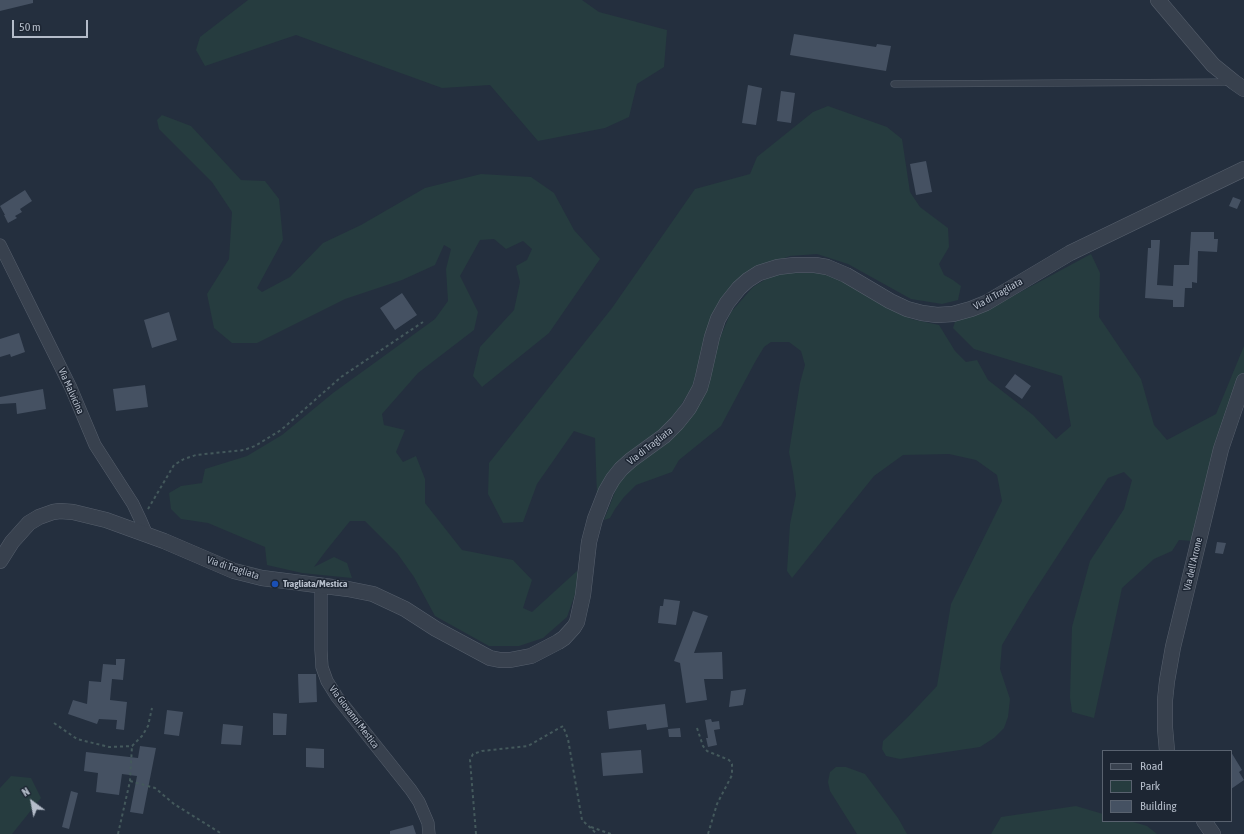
<!DOCTYPE html>
<style>
body{margin:0}
#map{position:relative;width:1244px;height:834px;overflow:hidden;background:#242f3e;font-family:"Asap Condensed",sans-serif}
canvas{display:block}
.legend{position:absolute;left:1102px;top:750px;width:130px;height:72px;box-sizing:border-box;background:#1d2633;border:1px solid #59626f;margin:0;padding:5px 7px;list-style:none;font-size:12px;color:#b4bcc9}
.legend li{display:flex;align-items:center;gap:8px;height:20px}
.legend b{width:20px;border:1px solid #59626f}
.north{position:absolute;left:12px;top:782px;width:40px;height:40px;-webkit-text-stroke:3px #1d2633;paint-order:stroke;rotate:328deg;font-size:11px;font-weight:700;line-height:16px;text-align:center;color:#b4bcc9}
.north::after{content:'';display:block;margin:auto;width:14px;height:18px;background:#b4bcc9;clip-path:polygon(50% 0,100% 100%,50% 72%,0 100%)}
.scale{position:absolute;left:12px;top:20px;width:76px;height:18px;box-sizing:border-box;border:2px solid #b4bcc9;border-top:0;padding-left:5px;font-size:12px;line-height:14px;white-space:nowrap;color:#b4bcc9;-webkit-text-stroke:3px #1d2633;paint-order:stroke}
</style>
<div id="map">
<canvas width="1244" height="834"></canvas>
<ul class="legend">
<li><b style="height:5px;background:#38414e"></b>Road</li>
<li><b style="height:11px;background:#263c3f"></b>Park</li>
<li><b style="height:11px;background:#455162"></b>Building</li>
</ul>
<div class="north">N</div>
<div class="scale">50 m</div>
</div>
<script>
const ctx = document.querySelector('canvas').getContext('2d');
ctx.lineJoin = 'round';
function paint(path, color) {
  ctx.fillStyle = color;
  ctx.fill(path, 'evenodd');
}
function poly(rows) {
  const path = new Path2D();
  for (const r of rows) {
    path.moveTo(r[0], r[1]);
    for (let i = 2; i < r.length; i += 2) path.lineTo(r[i], r[i + 1]);
  }
  return path;
}
function stroke(path, color, width, dash) {
  ctx.strokeStyle = color;
  ctx.lineWidth = width;
  ctx.lineCap = dash ? 'butt' : 'round';
  ctx.setLineDash(dash || []);
  ctx.stroke(path);
}
function label(font, color, halo, rows, align = 'center') {
  ctx.font = font + ' "Asap Condensed",sans-serif';
  ctx.lineWidth = 3;
  ctx.setLineDash([]);
  ctx.textBaseline = 'middle';
  ctx.strokeStyle = halo;
  ctx.fillStyle = color;
  for (const [text, x, y, turn = 0] of rows) {
    ctx.save();
    ctx.translate(x, y);
    ctx.rotate((+turn || 0) * Math.PI / 180);
    ctx.textAlign = isNaN(turn) ? turn : align;
    if (halo) ctx.strokeText(text, 0, 0);
    ctx.fillText(text, 0, 0);
    ctx.restore();
  }
}
paint(poly([
 [248,0,582,0,599,12,667,30,664,67,637,84,629,117,605,128,538,141,490,85,442,88,296,35,205,66,196,50,200,37],
 [828,106,887,127,902,139,910,192,920,207,948,228,949,247,939,264,944,275,953,280,961,286,958,300,942,304,911,299,848,264,817,254,790,256,747,272,726,292,714,315,692,387,673,418,597,496,595,438,574,431,537,484,523,522,503,523,488,494,489,463,612,308,695,189,750,174,757,157,813,112],
 [162,115,191,126,241,180,265,181,279,199,283,240,257,288,262,292,290,277,323,243,361,225,425,188,481,174,531,177,554,193,574,230,600,259,549,333,482,387,473,376,480,347,514,310,520,282,516,266,527,260,532,249,523,241,506,249,494,239,480,240,460,276,478,312,474,330,418,373,382,414,384,425,405,430,396,452,403,462,416,456,425,479,425,503,462,550,513,560,532,580,523,608,532,612,577,571,580,580,567,617,543,638,519,646,489,646,435,616,414,577,397,553,365,521,350,521,325,552,314,567,334,557,347,563,352,578,302,573,267,565,265,547,208,523,181,519,171,509,169,493,181,486,202,483,205,469,247,456,282,435,333,393,435,319,448,301,446,269,451,249,444,245,435,265,402,280,345,299,257,343,232,343,214,328,207,294,229,259,232,212,212,182,159,129,157,120],
 [1091,254,1100,273,1099,317,1141,379,1154,425,1167,440,1216,414,1244,346,1244,375,1193,541,1179,540,1172,551,1154,559,1122,588,1094,718,1072,712,1070,697,1072,627,1090,561,1124,509,1132,480,1124,472,1108,478,1030,598,1002,645,1000,669,1010,699,1008,717,1004,728,994,738,980,747,900,759,886,756,882,749,883,741,907,718,937,686,951,604,1002,501,997,475,976,460,949,454,903,455,874,476,792,578,787,571,790,524,796,495,793,472,789,452,800,383,805,365,801,351,789,342,771,342,764,347,755,362,721,426,679,460,672,472,636,485,624,497,615,509,610,518,604,520,620,479,635,463,672,439,698,405,716,347,731,312,753,287,774,274,810,268,861,289,911,319,939,325,955,351,966,362,977,360,988,380,1033,415,1056,439,1071,426,1062,376,974,349,953,328,955,322,1013,296],
 [836,767,846,767,865,774,898,818,907,834,857,834,830,791,828,782,830,772],
 [11,776,31,778,41,798,12,834,0,834,0,788],
 [1076,806,1103,814,1103,821,1130,821,1147,826,1157,834,991,834,1001,817]
]), '#263c3f');
paint(poly([
 [0,0,33,0,33,3,0,11],
 [794,34,876,47,877,44,891,46,886,71,790,55],
 [748,85,762,88,756,125,742,123],
 [781,91,795,93,791,123,777,121],
 [926,161,932,192,916,195,910,164],
 [25,190,32,201,20,209,22,212,15,216,17,218,8,223,4,215,5,215,0,206],
 [1233,197,1241,200,1237,209,1229,206],
 [1191,232,1214,232,1214,239,1218,239,1217,252,1198,251,1197,283,1192,282,1192,288,1185,288,1184,307,1173,307,1173,300,1145,298,1148,248,1151,248,1151,240,1160,240,1157,285,1173,286,1174,265,1189,265],
 [402,293,417,315,395,330,380,308],
 [169,312,177,340,152,348,144,320],
 [19,333,25,352,11,357,10,354,0,357,0,339],
 [1015,374,1031,386,1022,399,1005,387],
 [145,385,148,407,116,411,113,389],
 [43,389,46,409,17,414,16,403,0,404,0,397],
 [1217,542,1226,543,1223,554,1215,553],
 [664,599,680,601,676,625,658,623,660,606,663,606],
 [693,611,708,616,694,653,722,652,723,679,704,679,707,700,686,703,680,663,674,661],
 [116,659,125,659,123,680,112,679,110,700,127,702,124,730,116,729,117,720,99,719,97,724,68,714,73,700,87,704,89,681,101,682,103,664,116,665],
 [298,674,316,674,317,702,299,703],
 [746,689,743,705,729,707,731,691],
 [665,704,668,727,647,730,646,724,609,729,607,711],
 [167,710,183,712,179,736,164,734],
 [273,713,287,714,286,735,273,735],
 [711,719,712,722,719,721,720,729,714,730,717,745,708,747,706,738,708,738,705,720],
 [223,724,243,726,241,745,221,744],
 [680,728,681,737,669,737,668,729],
 [140,746,156,748,143,814,130,812,137,776,122,774,119,795,96,792,98,773,84,771,86,752,138,758],
 [306,748,324,749,324,768,306,767],
 [641,750,643,773,603,776,601,753],
 [1231,752,1242,770,1239,772,1244,780,1231,789],
 [71,791,78,793,69,829,62,827],
 [413,825,416,834,390,834,390,831]
]), '#455162');
const service = poly([
 [894,84,1230,82]
]);
const minor = poly([
 [0,245,71,388,95,445,133,504,141,521,147,535],
 [321,585,321,650,322,667,327,681,337,697,411,790,419,802,428,823,429,834]
]);
const tertiary = poly([
 [1158,0,1213,65,1234,82,1244,89],
 [0,561,12,542,29,523,39,517,53,512,60,511,73,512,106,520,164,541,234,571,262,578,348,589,373,594,405,609,436,629,490,658,500,660,510,660,531,656,558,642,564,638,574,627,577,622,583,595,589,542,595,519,606,491,613,479,621,469,631,460,664,436,677,423,689,408,700,388,703,377,712,337,718,319,727,303,739,288,748,280,759,273,778,267,795,265,815,265,827,267,846,275,890,301,907,309,922,313,937,315,953,314,971,309,986,303,1070,253,1244,169],
 [1167,751,1165,728,1165,700,1167,681,1173,647,1221,449,1244,381],
 [1204,821,1213,834]
]);
stroke(service, '#565f6c', 7);
stroke(minor, '#565f6c', 13);
stroke(tertiary, '#565f6c', 16);
stroke(poly([
 [148,509,174,465,184,459,196,455,244,450,255,446,281,430,341,377,423,322],
 [54,723,77,739,109,747,132,746,142,736,148,726,152,708],
 [697,728,703,746,707,751,729,760,732,764,732,775,717,804,708,834],
 [130,781,155,788,174,804,222,834],
 [591,827,611,834],
 [118,834,130,781,132,746],
 [476,834,470,760,473,754,482,751,528,746,563,726,568,739,582,820,597,834]
]), '#44595c', 2, [3, 3]);
stroke(service, '#38414e', 6);
stroke(minor, '#38414e', 12);
stroke(tertiary, '#38414e', 15);
for (const [x, y, r, color] of [
 [275,584,4,"#1a4fb4"]
]) {
  const dot = new Path2D();
  dot.arc(x, y, r, 0, 2 * Math.PI);
  ctx.fillStyle = color;
  ctx.fill(dot);
  stroke(dot, '#1d2633', 1.5);
}
label('10px', '#b4bcc9', '#1d2633', [
 ["Via di Tragliata",998,294,-29],
 ["Via Malvicina",71,391,66],
 ["Via di Tragliata",650,446,-38],
 ["Via dell'Arrone",1193,564,-77],
 ["Via di Tragliata",233,568,18],
 ["Via Giovanni Mestica",354,717,53]
]);
label('bold 10px', '#b4bcc9', '#1d2633', [
 ["Tragliata/Mestica",283,584]
], 'left');
</script>
